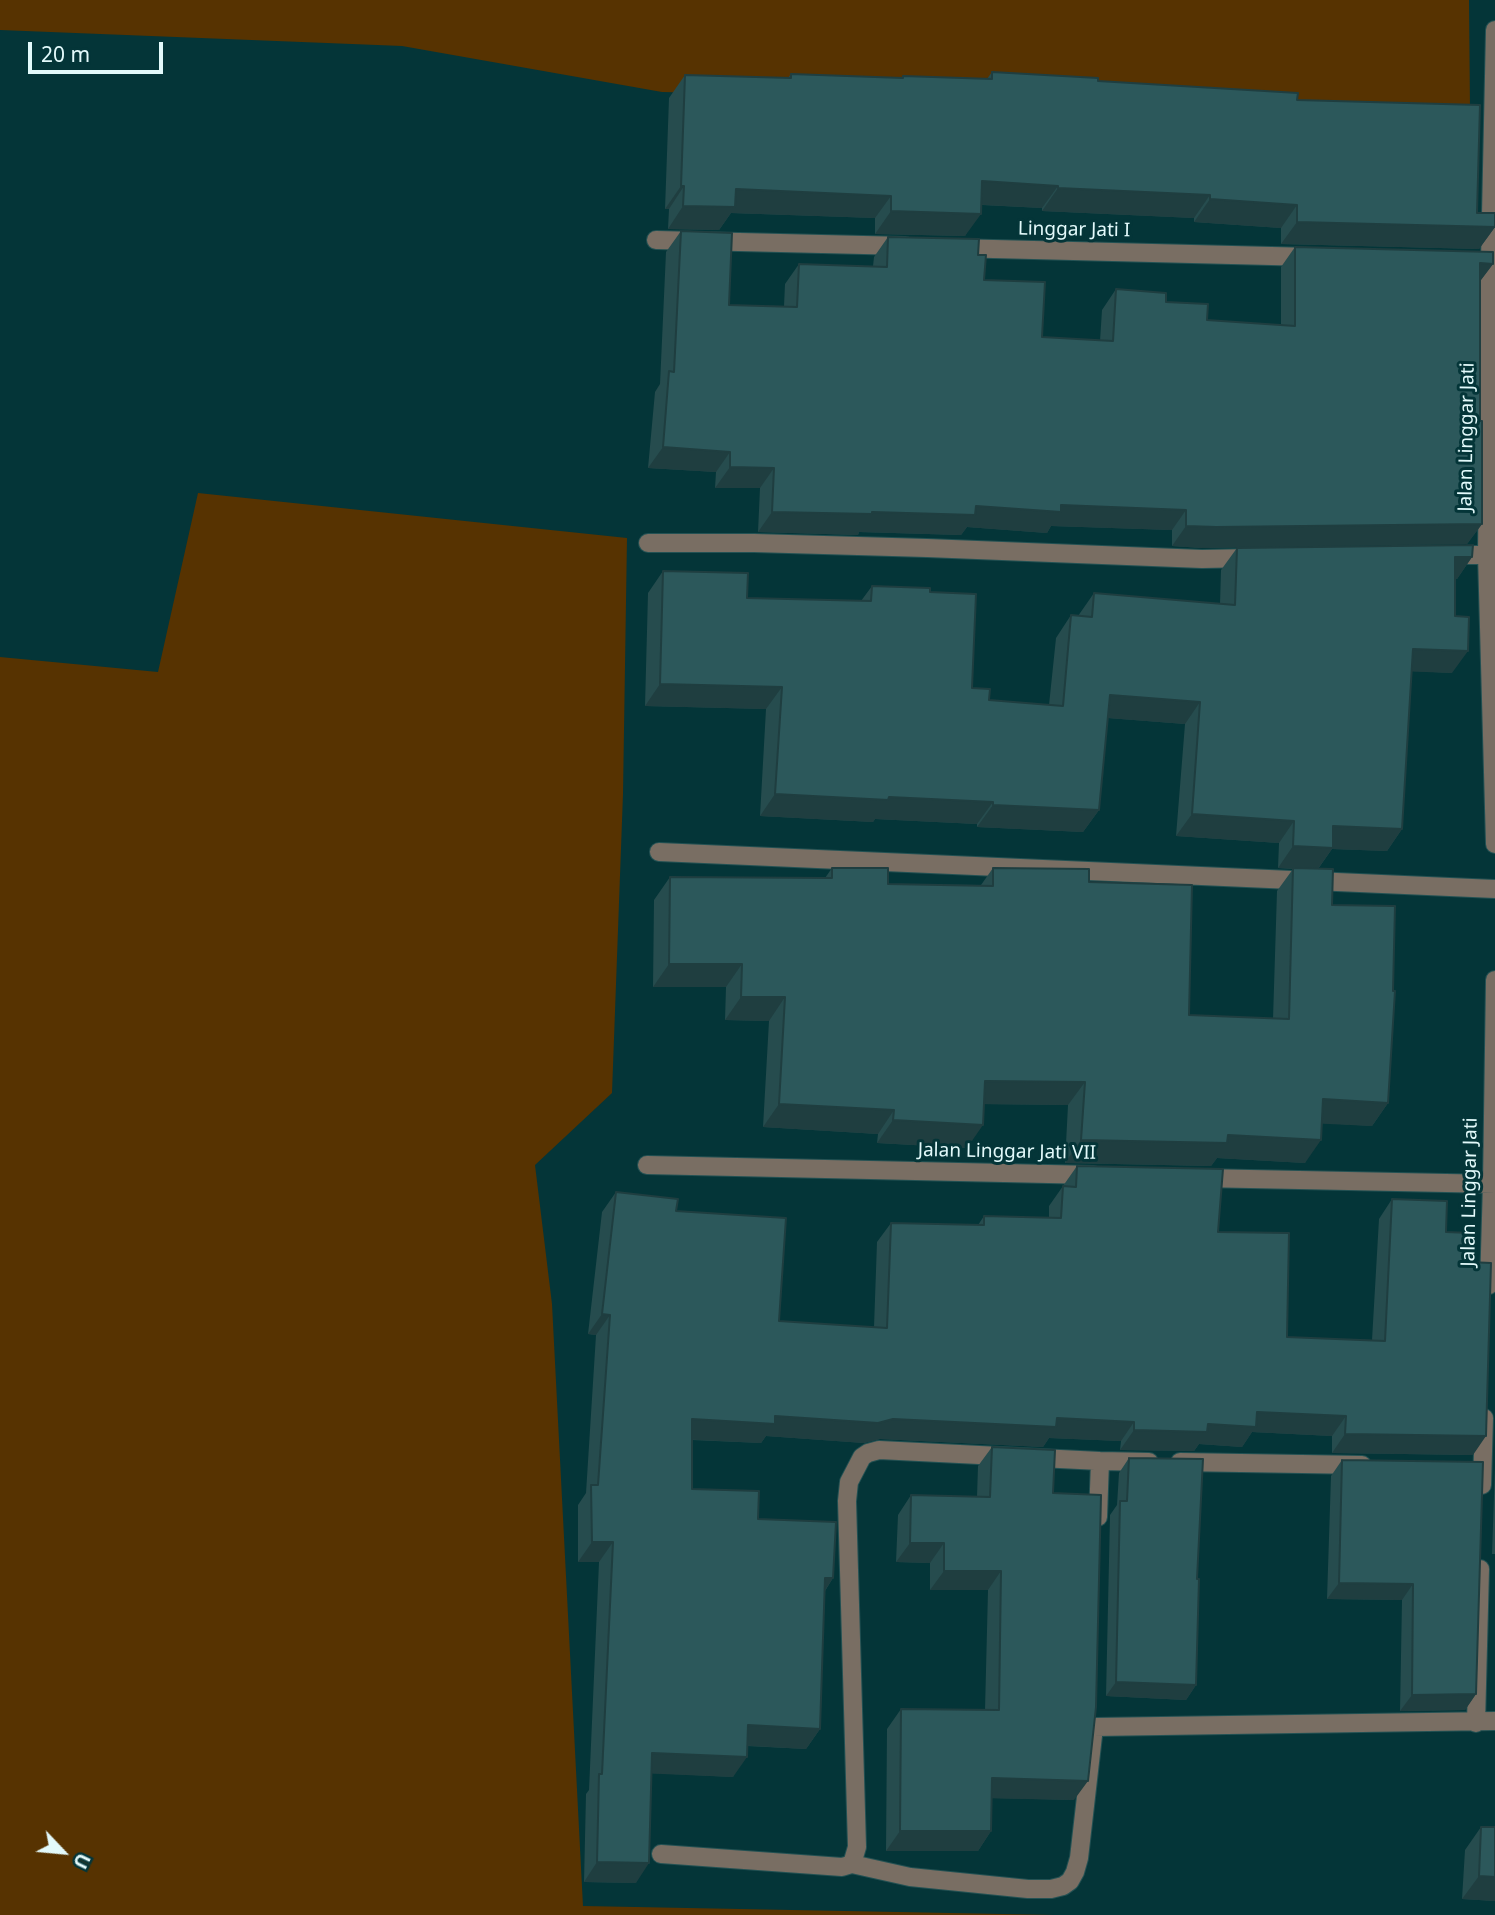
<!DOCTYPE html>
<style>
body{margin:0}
#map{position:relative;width:1495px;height:1915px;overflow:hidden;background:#043538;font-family:"Noto Sans",sans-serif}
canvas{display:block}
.north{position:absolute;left:28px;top:1817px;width:70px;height:70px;-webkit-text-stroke:5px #043538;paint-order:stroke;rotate:116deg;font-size:19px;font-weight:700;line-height:28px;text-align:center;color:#e3fafb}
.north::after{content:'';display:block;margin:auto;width:24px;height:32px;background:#e3fafb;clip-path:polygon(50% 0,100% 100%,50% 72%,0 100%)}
.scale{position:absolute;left:28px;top:42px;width:135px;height:32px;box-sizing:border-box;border:4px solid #e3fafb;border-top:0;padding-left:9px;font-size:21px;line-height:24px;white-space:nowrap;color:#e3fafb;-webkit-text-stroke:5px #043538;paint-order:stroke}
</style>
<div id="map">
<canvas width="1495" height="1915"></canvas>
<div class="north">U</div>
<div class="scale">20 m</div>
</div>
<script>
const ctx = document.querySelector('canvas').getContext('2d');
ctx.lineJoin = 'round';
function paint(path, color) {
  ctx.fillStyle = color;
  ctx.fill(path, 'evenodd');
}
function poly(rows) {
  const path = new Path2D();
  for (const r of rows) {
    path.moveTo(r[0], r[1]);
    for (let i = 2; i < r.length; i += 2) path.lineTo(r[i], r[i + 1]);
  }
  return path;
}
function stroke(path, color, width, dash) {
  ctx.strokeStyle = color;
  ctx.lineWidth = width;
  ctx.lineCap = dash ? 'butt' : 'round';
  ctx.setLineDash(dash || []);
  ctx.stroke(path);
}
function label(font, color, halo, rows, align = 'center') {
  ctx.font = font + ' "Noto Sans",sans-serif';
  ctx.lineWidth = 6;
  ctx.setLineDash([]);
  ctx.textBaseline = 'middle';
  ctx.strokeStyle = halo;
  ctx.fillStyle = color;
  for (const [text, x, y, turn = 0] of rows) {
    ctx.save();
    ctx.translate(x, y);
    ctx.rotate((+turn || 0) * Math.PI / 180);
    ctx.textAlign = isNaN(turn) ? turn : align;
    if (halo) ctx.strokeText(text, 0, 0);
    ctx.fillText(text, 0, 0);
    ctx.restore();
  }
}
paint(poly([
 [0,0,1469,0,1470,110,662,92,402,46,0,30],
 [198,493,627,538,623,794,612,1093,535,1165,552,1304,583,1906,1055,1915,0,1915,0,657,158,672]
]), '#573301');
const minor = poly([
 [1495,30,1490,261,1487,555,1495,844],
 [656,240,905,246],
 [954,248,1311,257],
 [648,543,754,543,927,548,1202,559,1252,558],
 [1452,555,1487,555],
 [659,852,1495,889],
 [647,1165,1093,1175],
 [1201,1178,1495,1184],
 [1489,1285,1492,1184,1495,980],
 [1180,1462,1362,1465],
 [1482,1485,1484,1418],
 [1098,1517,1100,1461],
 [1476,1723,1480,1569],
 [1094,1727,1495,1721],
 [661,1854,842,1867,852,1864,857,1847,847,1501,849,1482,862,1457,868,1453,879,1450,1100,1461,1149,1462],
 [852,1864,910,1877,1028,1889,1051,1889,1063,1886,1070,1881,1075,1872,1079,1858,1094,1727]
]);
stroke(minor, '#235153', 20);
stroke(minor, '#796e63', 18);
paint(poly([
 [992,72,1098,81,1297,100,1477,213,1495,227,1479,249,1281,244,1281,228,1194,222,1194,218,1042,211,1042,208,982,205,965,236,875,234,875,218,731,213,719,230,668,229,669,209,665,209,669,98,685,75,788,78,791,74,902,78,903,76,987,79],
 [681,231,729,305,784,306,785,284,799,264,873,266,874,257,888,237,978,255,984,280,1042,337,1100,341,1102,310,1116,289,1166,302,1207,320,1281,325,1281,267,1295,247,1493,264,1480,281,1480,421,1482,524,1467,544,1202,548,1172,546,1172,530,1051,526,1047,533,967,527,961,535,859,532,858,535,758,532,760,488,715,488,716,472,648,468,655,392,660,384,666,252],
 [1237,548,1472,557,1457,579,1455,579,1452,673,1412,671,1402,829,1387,851,1332,849,1318,869,1332,905,1388,1103,1372,1126,1322,1123,1305,1163,1217,1158,1211,1166,1065,1163,1068,1105,984,1104,967,1148,877,1143,878,1134,763,1127,769,1021,725,1020,726,987,653,987,654,900,670,877,825,878,832,868,888,884,981,885,993,868,1089,882,1189,1015,1273,1019,1277,891,1293,869,1278,868,1279,843,1176,836,1185,724,1108,718,1099,810,1083,832,977,827,977,824,875,819,873,822,760,816,766,709,645,706,648,593,663,571,747,598,861,601,872,586,930,592,972,688,989,700,1049,705,1056,638,1071,615,1078,616,1094,593,1220,604,1221,570],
 [1077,1166,1218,1232,1287,1337,1372,1340,1379,1219,1392,1199,1446,1232,1469,1262,1473,1455,1332,1453,1332,1436,1252,1432,1242,1447,1199,1444,1194,1451,1120,1450,1121,1441,1049,1438,1043,1447,880,1439,864,1443,766,1436,761,1443,692,1440,692,1489,758,1519,833,1578,825,1591,820,1729,806,1749,747,1746,733,1777,651,1773,636,1883,584,1882,586,1794,589,1790,599,1562,578,1562,578,1505,586,1493,596,1335,588,1334,602,1212,616,1192,676,1211,779,1321,874,1327,877,1242,891,1223,978,1225,984,1216,1049,1218,1049,1206],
 [992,1447,1053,1493,1074,1800,992,1798,991,1831,978,1851,886,1851,887,1729,901,1709,985,1710,988,1590,930,1590,930,1563,896,1562,898,1515,911,1495,977,1497,978,1466],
 [1129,1458,1197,1579,1196,1685,1186,1700,1106,1696,1110,1515,1117,1505,1119,1473],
 [1342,1460,1476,1694,1465,1710,1400,1711,1402,1600,1327,1599,1331,1476],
 [1495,1466,1495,1554,1492,1554],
 [1481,1827,1495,1901,1462,1899,1465,1850]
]), '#264c4e');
paint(poly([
 [982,181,1058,186,1042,208,966,204],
 [681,186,684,186,669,209,665,209],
 [1058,188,1210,195,1194,218,1042,211],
 [736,189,891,196,875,218,731,213,719,230,668,229,683,206],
 [1210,199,1297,205,1281,228,1194,222],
 [891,211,981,214,965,236,875,234],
 [1297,222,1495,227,1479,249,1281,244],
 [1480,263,1493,264,1478,284],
 [663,447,730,452,716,472,648,468],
 [730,467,774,468,760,488,715,488],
 [1061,505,1186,510,1172,530,1051,526,1047,533,967,527,961,535,859,532,858,535,758,532,772,512,872,512,976,506],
 [1482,524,1467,544,1202,548,1172,546,1186,526],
 [1455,557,1472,557,1457,579,1440,579],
 [1413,649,1468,651,1452,673,1398,671],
 [660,684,782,687,766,709,645,706],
 [1110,695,1200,702,1185,724,1095,717],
 [775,794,889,797,993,802,977,824,875,819,873,822,760,816],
 [993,805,1099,810,1083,832,977,827],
 [1192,814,1294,821,1279,843,1176,836],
 [1333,826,1402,829,1387,851,1332,849,1317,870,1278,868,1293,846],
 [669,964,742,964,726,987,653,987],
 [741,997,785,997,769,1021,725,1020],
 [985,1081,1085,1082,1068,1105,969,1104],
 [1323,1099,1388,1103,1372,1126,1307,1123],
 [779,1104,894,1110,878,1134,763,1127],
 [893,1120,983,1125,967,1148,877,1143],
 [1228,1135,1321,1140,1305,1163,1217,1158,1211,1166,1065,1163,1081,1140],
 [602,1314,610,1315,596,1335,588,1334],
 [1257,1412,1346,1416,1332,1436,1252,1432,1242,1447,1199,1444,1194,1451,1120,1450,1134,1430,1208,1424],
 [775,1416,893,1419,1057,1418,1134,1422,1121,1441,1049,1438,1043,1447,880,1439,864,1443,766,1436,761,1443,678,1439,692,1419],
 [1345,1434,1486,1436,1473,1455,1332,1453],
 [592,1542,613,1542,599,1562,578,1562],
 [910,1543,944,1543,930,1563,896,1562],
 [944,1571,1001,1571,988,1590,930,1590],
 [825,1578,833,1578,820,1598],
 [1339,1583,1413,1584,1402,1600,1327,1599],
 [1116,1682,1196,1685,1186,1700,1106,1696],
 [1476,1694,1465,1710,1400,1711,1412,1695],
 [748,1725,820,1729,806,1749,735,1745],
 [652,1753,747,1757,733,1777,638,1773],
 [992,1778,1088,1781,1074,1800,978,1798],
 [900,1831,991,1831,978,1851,886,1851],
 [597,1862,649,1863,636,1883,584,1882],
 [1479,1876,1495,1877,1495,1901,1462,1899]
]), '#1f3e40');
const building = poly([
 [992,72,1098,78,1098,81,1298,93,1297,100,1480,105,1477,213,1495,213,1495,227,1297,222,1297,205,1210,199,1210,195,1058,188,1058,186,982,181,981,214,891,211,891,196,736,189,735,207,683,206,684,186,681,186,685,75,791,78,791,74,903,78,903,76,992,79,992,72],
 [681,231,732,233,729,305,797,307,799,264,887,267,888,237,979,239,978,255,986,255,984,280,1045,282,1042,337,1113,341,1116,289,1166,293,1166,302,1208,304,1207,320,1295,326,1295,247,1493,252,1493,264,1480,263,1480,421,1482,421,1482,524,1216,527,1186,526,1186,510,1061,505,1061,512,976,506,975,515,872,512,872,514,772,512,774,468,730,467,730,452,663,447,669,371,674,372,681,231],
 [1473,545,1472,557,1455,557,1455,616,1469,617,1468,651,1413,649,1402,829,1333,826,1333,848,1293,846,1294,821,1192,814,1200,702,1110,695,1099,810,993,805,993,802,889,797,888,800,775,794,782,687,660,684,663,571,748,573,747,598,871,601,872,586,930,588,930,592,976,594,972,688,990,689,989,700,1063,706,1071,615,1092,617,1094,593,1235,605,1237,548,1473,545],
 [832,868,888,868,888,884,993,886,993,868,1089,869,1089,882,1192,885,1189,1015,1289,1019,1293,868,1333,869,1332,905,1395,906,1393,991,1395,991,1388,1103,1323,1099,1321,1140,1228,1135,1227,1143,1081,1140,1085,1082,985,1081,983,1125,893,1120,894,1110,779,1104,785,997,741,997,742,964,669,964,670,877,832,878,832,868],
 [1077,1166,1223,1169,1218,1232,1289,1233,1287,1337,1385,1341,1392,1199,1447,1201,1446,1232,1471,1233,1469,1262,1491,1263,1486,1436,1345,1434,1346,1416,1257,1412,1256,1427,1208,1424,1207,1432,1134,1430,1134,1422,1057,1418,1056,1427,893,1419,878,1423,775,1416,775,1424,692,1419,692,1489,759,1491,758,1519,836,1522,833,1578,825,1578,820,1729,748,1725,747,1757,652,1753,649,1863,597,1862,599,1774,602,1774,613,1542,592,1542,591,1485,598,1485,610,1315,602,1314,616,1192,678,1199,676,1211,786,1218,779,1321,887,1328,891,1223,984,1225,984,1216,1061,1218,1063,1186,1076,1187,1077,1166],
 [992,1447,1055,1450,1053,1493,1101,1495,1096,1707,1088,1781,992,1778,991,1831,900,1831,901,1709,999,1710,1001,1571,944,1571,944,1543,910,1543,911,1495,990,1497,992,1447],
 [1129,1458,1203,1459,1197,1579,1199,1579,1196,1685,1116,1682,1120,1501,1127,1501,1129,1458],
 [1342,1460,1483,1462,1476,1694,1412,1695,1413,1584,1339,1583,1342,1460],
 [1481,1827,1495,1827,1495,1877,1479,1876,1481,1827]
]);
paint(building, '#2c585b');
stroke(building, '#1f3e40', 2);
label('19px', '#e3fafb', '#043538', [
 ["Linggar Jati I",1074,230,1],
 ["Jalan Linggar Jati",1467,437,-89],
 ["Jalan Linggar Jati VII",1007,1152,1],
 ["Jalan Linggar Jati",1470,1192,-89]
]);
</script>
